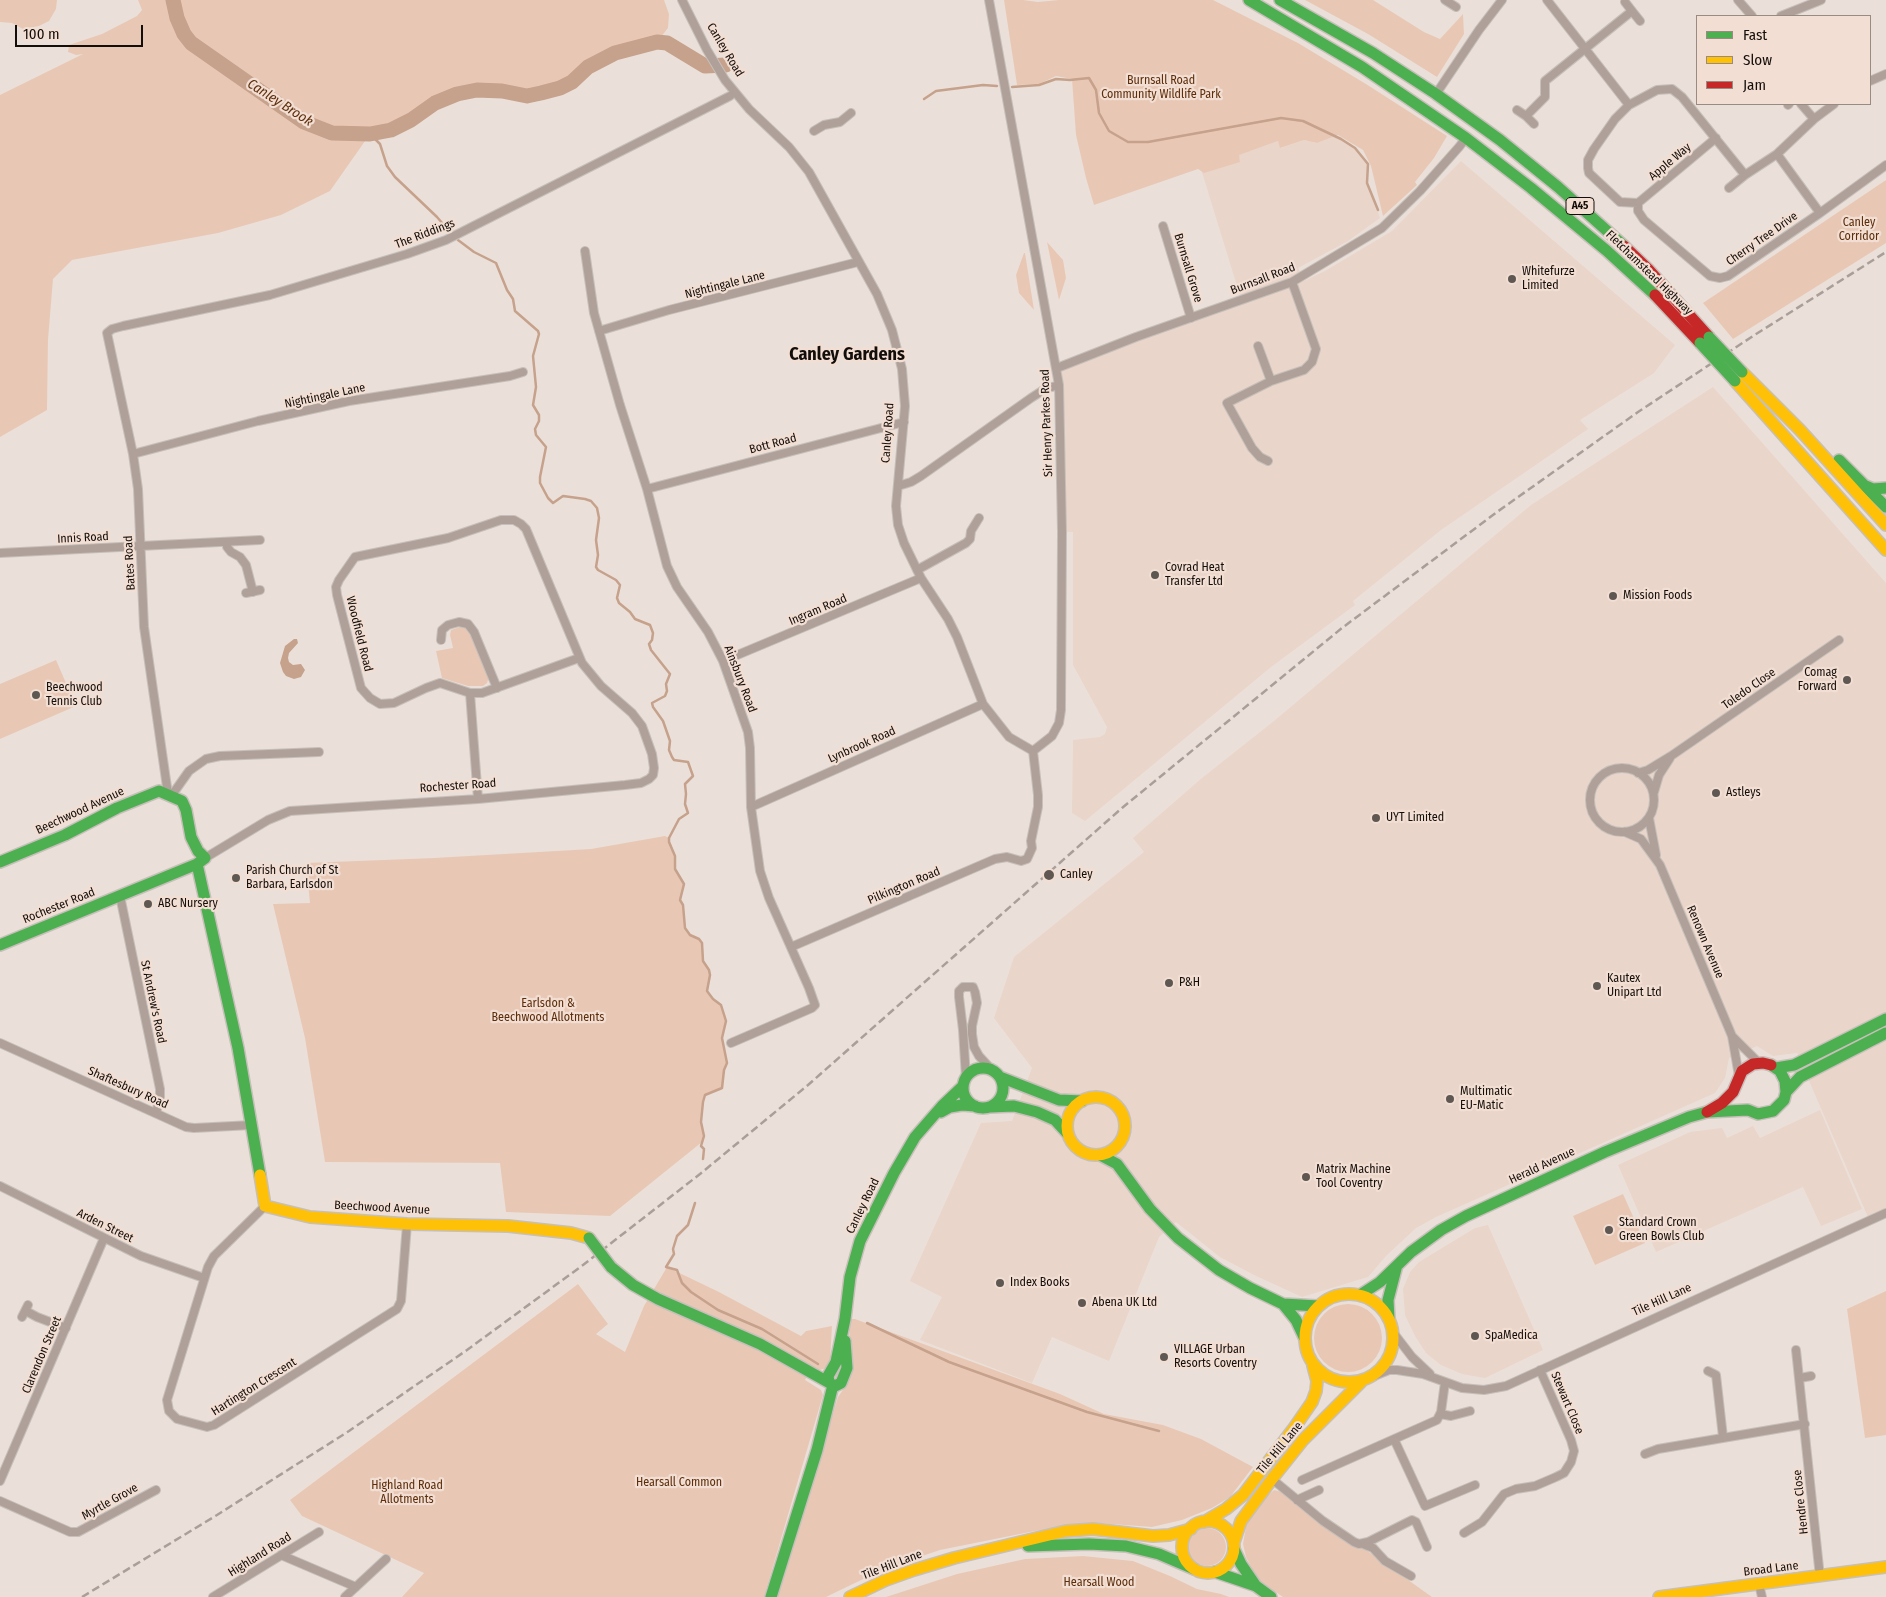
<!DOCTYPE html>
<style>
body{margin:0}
#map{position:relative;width:1886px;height:1597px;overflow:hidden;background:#ebe0d9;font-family:"Fira Sans Condensed",sans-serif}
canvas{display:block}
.legend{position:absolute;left:1696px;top:15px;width:175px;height:90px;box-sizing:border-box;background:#f2ded2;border:1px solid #998b82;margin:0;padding:6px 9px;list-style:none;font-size:15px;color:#140e0a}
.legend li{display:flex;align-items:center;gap:10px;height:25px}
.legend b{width:25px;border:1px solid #998b82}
.scale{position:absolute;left:15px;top:25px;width:128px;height:22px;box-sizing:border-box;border:2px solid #140e0a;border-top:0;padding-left:6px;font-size:15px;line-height:18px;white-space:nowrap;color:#140e0a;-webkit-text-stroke:4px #f2ded2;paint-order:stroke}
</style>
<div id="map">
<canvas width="1886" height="1597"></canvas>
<ul class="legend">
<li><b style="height:6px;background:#4caf50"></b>Fast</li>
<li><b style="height:6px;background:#ffc107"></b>Slow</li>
<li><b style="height:6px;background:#c62828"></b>Jam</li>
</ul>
<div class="scale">100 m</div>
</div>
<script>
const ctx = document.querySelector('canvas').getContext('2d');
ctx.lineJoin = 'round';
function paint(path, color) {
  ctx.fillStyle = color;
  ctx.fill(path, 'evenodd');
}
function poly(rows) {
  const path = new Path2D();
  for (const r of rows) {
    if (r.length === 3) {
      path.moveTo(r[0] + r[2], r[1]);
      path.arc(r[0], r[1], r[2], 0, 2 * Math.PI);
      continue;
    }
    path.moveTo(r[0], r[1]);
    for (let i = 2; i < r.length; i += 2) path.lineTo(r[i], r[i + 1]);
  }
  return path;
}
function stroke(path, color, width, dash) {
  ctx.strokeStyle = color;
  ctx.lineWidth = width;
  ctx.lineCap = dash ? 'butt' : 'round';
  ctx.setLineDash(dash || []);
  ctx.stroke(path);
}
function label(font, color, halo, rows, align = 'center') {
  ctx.font = font + ' "Fira Sans Condensed",sans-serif';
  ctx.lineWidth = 4.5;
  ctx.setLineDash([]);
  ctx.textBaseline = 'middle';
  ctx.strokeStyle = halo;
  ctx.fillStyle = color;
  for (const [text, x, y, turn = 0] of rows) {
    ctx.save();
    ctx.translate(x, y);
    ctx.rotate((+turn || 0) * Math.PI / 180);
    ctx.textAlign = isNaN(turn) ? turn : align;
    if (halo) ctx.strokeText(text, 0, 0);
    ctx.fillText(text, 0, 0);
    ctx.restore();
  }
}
paint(poly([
 [1335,136,1355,148,1368,164,1367,183,1380,218,1348,241,1298,268,1304,281,1325,271,1392,231,1461,161,1675,345,1654,373,1580,420,1588,429,1441,530,1353,601,1355,605,1271,667,1085,821,1072,813,1073,740,1100,737,1105,734,1107,727,1073,665,1073,532,1062,532,1057,368,1241,299,1201,169,1240,161,1238,155,1278,141,1281,148,1304,140,1317,143],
 [1713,387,1886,583,1886,1208,1868,1217,1797,1053,1773,1056,1757,1046,1729,1058,1725,1078,1715,1093,1436,1217,1416,1228,1386,1256,1368,1277,1302,1297,1254,1275,1220,1257,1176,1222,1159,1237,1109,1361,1052,1337,1032,1383,920,1340,942,1297,910,1281,981,1123,1012,1121,1032,1068,994,1018,1014,957,1144,852,1133,838,1202,778,1274,721,1531,505],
 [1820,1110,1862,1209,1821,1226,1803,1187,1656,1252,1618,1165,1690,1132,1722,1128,1727,1138,1753,1126,1760,1138],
 [1488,1225,1543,1350,1485,1378,1462,1374,1441,1365,1426,1353,1415,1336,1405,1315,1403,1289,1410,1272,1419,1262,1475,1228]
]), '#e9d5c9');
paint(poly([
 [0,0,57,0,56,9,49,21,39,26,23,29,12,23,0,22],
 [138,0,171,0,173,9,174,8,173,0,664,0,669,14,668,28,657,42,615,53,588,67,572,82,560,88,527,96,502,91,477,90,457,94,435,103,411,120,391,130,370,134,330,191,281,215,218,233,72,260,53,279,48,340,47,410,0,437,0,95,83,54,76,55,68,52,69,45,102,34,137,16,142,10],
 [1004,0,1023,0,1038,2,1059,0,1213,0,1298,43,1366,84,1447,136,1434,158,1415,182,1417,185,1383,216,1371,166,1363,150,1338,135,1317,143,1304,140,1280,148,1278,141,1239,155,1240,162,1204,173,1198,169,1094,205,1086,178,1076,135,1072,79,1056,76,1039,84,1017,85],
 [1305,0,1373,0,1424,32,1440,39,1463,14,1464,34,1437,77,1368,34],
 [1886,180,1886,243,1733,339,1703,303],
 [1047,242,1063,260,1066,278,1059,300],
 [1024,253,1025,253,1034,310,1019,293,1016,275],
 [463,626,470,631,489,677,487,683,483,686,468,686,442,678,436,651,453,648,450,635,451,630],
 [56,660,76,706,0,739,0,684],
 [665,836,669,838,675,856,675,869,684,884,680,900,683,905,685,928,690,935,699,939,702,943,703,961,709,970,710,975,707,991,713,999,721,1005,726,1021,722,1038,727,1063,724,1070,722,1088,721,1090,709,1093,703,1098,701,1122,704,1136,702,1142,610,1216,506,1212,500,1163,325,1162,305,1038,273,904,310,903,306,863,434,858,591,849],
 [1623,1194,1645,1243,1595,1265,1573,1216],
 [667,1267,719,1292,801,1336,806,1331,832,1326,830,1361,827,1368,819,1370,812,1367,805,1380,821,1390,823,1395,764,1597,402,1597,424,1573,302,1516,290,1500,578,1284,608,1324,596,1334,625,1352,644,1306],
 [1886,1291,1886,1435,1865,1438,1847,1309],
 [1348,1338,34],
 [851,1319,855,1319,1060,1394,1104,1414,1163,1425,1201,1439,1253,1467,1230,1497,1212,1508,1182,1520,1152,1527,1097,1523,1035,1531,940,1550,884,1569,826,1597,777,1597,838,1397,847,1384,851,1375,849,1327],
 [1274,1490,1286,1493,1432,1597,1283,1597,1258,1580,1246,1557,1243,1544,1247,1521,1261,1501],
 [1207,1547,19],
 [1083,1556,1133,1561,1170,1576,1197,1589,1221,1594,1229,1597,886,1597,957,1574,1025,1559]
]), '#e8c8b5');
paint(poly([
 [294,639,297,639,298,643,289,653,288,658,289,662,293,665,301,664,305,670,301,677,294,679,286,676,283,672,280,663,285,646]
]), '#c6a18b');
stroke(poly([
 [1012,87,1039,85,1056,79,1070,80,1089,78,1096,90,1099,113,1109,131,1128,142,1148,142,1281,118,1303,121,1341,139,1355,148,1368,164,1367,183,1378,210],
 [924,99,936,91,983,85,997,86],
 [370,134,380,144,387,166,395,177,437,217,449,231],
 [458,240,474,252,496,263,507,290,513,299,515,311,538,331,539,334,533,356,536,387,533,405,539,415,539,421,535,429,536,435,546,447,540,477,540,483,548,498,553,503,563,496,585,499,591,501,597,508,599,518,596,540,598,555,596,567,598,570,616,580,620,585,617,598,619,603,630,612,635,619,650,625,653,633,652,640,649,644,651,650,670,674,666,684,667,691,665,696,652,703,653,707,663,721,670,741,669,750,672,757,674,760,688,762,693,776,685,784,686,794,685,804,688,813,679,819,669,838,669,842,675,856,675,869,684,884,680,900,683,905,685,928,690,935,699,939,702,943,703,961,709,970,710,975,707,991,713,999,721,1005,726,1021,722,1038,727,1063,724,1070,722,1088,705,1095,703,1102,701,1122,704,1136,701,1146,704,1149,703,1159],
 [695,1203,688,1225,677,1236,673,1249,674,1254,666,1267,677,1270,682,1283,691,1292,718,1310,762,1329,818,1364],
 [867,1323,949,1362,1087,1412,1159,1431]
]), '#c6a18b', 2.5);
stroke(poly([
 [173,0,177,18,184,34,191,43,304,122,332,133,370,134,391,130,411,120,435,103,457,94,477,90,502,91,527,96,541,93,560,88,572,82,588,67,615,53,657,42,667,43,705,66,726,65]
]), '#c6a18b', 15);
const street = poly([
 [682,0,707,50,725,80,749,109,789,147,809,172,877,294,892,330,902,369,905,406,896,506,898,525,904,543,921,578,948,619,957,637,983,704,1009,737,1033,751],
 [989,0,1059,385,1062,532,1061,710,1059,723,1052,736,1033,751],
 [1445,0,1456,7],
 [1547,0,1629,105],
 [1738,0,1752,16],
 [1625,2,1632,11],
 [1781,16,1821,0],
 [1870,81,1886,74],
 [1436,94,1479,30,1502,0],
 [1801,104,1814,119],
 [1834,104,1814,119,1777,154,1745,175,1682,97,1672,89,1657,90,1629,105,1615,119,1594,149,1588,160,1588,168,1589,173,1620,202,1638,203,1638,211,1644,220,1710,276,1720,278,1728,276,1820,213,1886,165],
 [1788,105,1789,104],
 [1517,110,1526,116],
 [1534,124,1526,116,1545,97,1545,81,1632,11,1640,21],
 [814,131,824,125,840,122,851,113],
 [1777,154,1820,213],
 [1729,188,1745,175],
 [1638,203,1716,138],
 [1163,226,1191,318],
 [585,251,594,313,620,405,647,489,667,566,677,587,708,632,723,661,748,732,750,748,751,807,760,871,769,898,809,988,815,1005,812,1008,731,1043],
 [599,331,669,310,858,262],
 [1258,346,1271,381],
 [1057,368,1136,337,1292,282,1382,228,1420,191,1459,147,1466,138],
 [133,454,258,421,349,401,510,376,523,372],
 [1268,461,1260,457,1252,448,1227,403,1271,381,1304,370,1312,362,1316,349,1292,282],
 [898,486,911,482,921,476,1031,398,1045,389,1059,385],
 [647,489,904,422],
 [227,543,227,547,231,552,240,557,246,565,253,592],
 [0,553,260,540],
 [917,570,966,543,970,539,971,531,979,518],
 [246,593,260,590],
 [441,640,442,630,448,625,459,622,468,624,474,632,497,688],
 [723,661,921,578],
 [470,693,478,799],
 [1622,800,32],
 [1638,773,1648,770,1671,756,1839,640],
 [1654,792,1659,775,1670,758],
 [168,794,144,627,138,489,133,454,107,333,112,329,123,326,270,295,407,254,446,240,730,96],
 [172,795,189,771,206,759,220,756,319,752],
 [751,807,983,704],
 [1649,818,1656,855],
 [1625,832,1641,839,1660,865,1732,1036,1739,1076],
 [205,858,268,820,290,811,478,799,625,785,641,783,649,779,653,775,654,768,652,754,642,726,632,713,601,686,582,663,526,529,521,524,514,520,501,520,448,538,355,557,339,580,336,587,337,595,361,688,370,698,380,704,394,703,426,688,440,683,470,693,482,693,579,658],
 [120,896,160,1089,160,1097,156,1113],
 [791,947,995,859,1007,857,1021,861,1027,859,1032,848,1031,841,1038,807,1038,795,1033,751],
 [1732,1036,1759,1063],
 [0,1043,186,1127,194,1128,252,1125],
 [966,1078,963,1030,959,997,959,991,963,987,973,987,975,992,977,1003,972,1026,972,1034,974,1047,979,1056,991,1069],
 [0,1186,141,1256,204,1278],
 [265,1206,214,1256,208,1267,167,1400,169,1411,177,1419,207,1427,214,1425,397,1309,401,1301,407,1224],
 [26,1311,37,1317,66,1328],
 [22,1317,28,1305],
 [1392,1331,1412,1357,1430,1374],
 [1796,1350,1820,1577],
 [1708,1371,1716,1375,1723,1437],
 [1374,1376,1389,1370,1397,1370,1423,1374,1462,1388,1484,1390,1506,1386,1886,1213],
 [1800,1378,1811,1376],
 [1440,1414,1451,1416,1470,1411],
 [1394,1439,1425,1506,1475,1485],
 [1645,1454,1658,1449,1805,1424],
 [1272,1479,1323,1521,1354,1542,1359,1544,1368,1542,1412,1520,1416,1522,1427,1547],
 [1302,1480,1437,1420,1441,1412,1445,1382],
 [0,1481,104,1238],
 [1297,1500,1319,1490],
 [0,1501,70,1532,78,1532,156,1490],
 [1464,1533,1482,1522,1504,1494,1516,1489,1535,1486,1556,1477,1564,1473,1571,1462,1574,1451,1571,1440,1540,1370],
 [1363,1544,1373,1548,1385,1561,1411,1576],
 [281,1555,356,1587],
 [1759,1584,1762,1597],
 [213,1597,319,1532],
 [345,1597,386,1559]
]);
const fast = poly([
 [1249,0,1362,67,1466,138,1531,188,1607,251,1655,295],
 [1280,0,1373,53,1436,94,1500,140,1558,187,1624,246],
 [1839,460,1886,507],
 [1866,486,1873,489,1886,488],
 [0,862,65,835,117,808,159,791,182,801,186,810,191,837,198,851,205,858,197,864,0,945],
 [197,864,238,1048,260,1175],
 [1776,1068,1794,1065,1886,1019],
 [983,1088,20],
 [1000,1077,1059,1100,1082,1101],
 [1786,1092,1800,1077,1886,1033],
 [990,1107,1014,1106,1037,1112,1055,1120,1067,1133],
 [941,1112,950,1107,962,1105,975,1106],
 [1100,1155,1117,1164,1150,1209,1178,1238,1219,1270,1250,1288,1283,1304,1318,1306],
 [611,1267,633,1285,658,1299,760,1344,835,1386,841,1383,847,1368,845,1341],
 [1360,1295,1380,1282,1411,1252,1441,1230,1466,1216,1605,1152,1689,1117,1707,1112,1748,1110,1758,1114,1773,1111,1784,1100,1786,1092,1785,1081,1780,1071,1771,1065],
 [1283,1304,1296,1320,1304,1337],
 [1389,1319,1388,1300,1396,1269],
 [829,1382,828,1376,836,1362,845,1319,850,1277,860,1241,894,1173,915,1137,942,1106,963,1086],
 [1028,1546,1089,1544,1126,1546,1159,1554,1194,1569],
 [1234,1549,1241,1564,1256,1586],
 [1215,1572,1256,1586,1271,1597],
 [771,1597,817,1450,833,1385]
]);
const slow = poly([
 [1742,372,1800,430,1886,525],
 [1735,381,1886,550],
 [1096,1126,29],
 [260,1175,265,1206,310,1217,407,1224,508,1226,571,1233,589,1238],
 [1349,1338,44],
 [1208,1547,26],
 [1204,1522,1226,1509,1243,1495,1294,1428,1312,1402,1316,1391,1317,1381,1313,1366],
 [1234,1542,1241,1521,1272,1479,1303,1440,1361,1382],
 [850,1597,886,1580,914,1570,954,1558,1066,1531,1093,1529,1153,1536,1169,1535,1191,1529],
 [1659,1597,1886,1567]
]);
const jam = poly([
 [1624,246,1648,269,1709,337],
 [1655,295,1700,343],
 [1707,1112,1722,1103,1733,1092,1742,1071,1753,1064,1763,1063,1771,1065]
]);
stroke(street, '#c7bfba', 10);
stroke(fast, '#c7bfba', 14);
stroke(slow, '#c7bfba', 14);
stroke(jam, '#c7bfba', 14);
stroke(street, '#afa199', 8);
stroke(fast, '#4caf50', 11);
stroke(slow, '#ffc107', 11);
stroke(jam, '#c62828', 11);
stroke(poly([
 [82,1597,217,1515,349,1431,467,1350,583,1265,700,1174,808,1085,1122,808,1342,628,1497,512,1638,412,1753,336,1886,252]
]), '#aa9f98', 2.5, [8, 4]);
const fastBridge = poly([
 [1709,337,1742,372],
 [1700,343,1735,381],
 [589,1238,611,1267]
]);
stroke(fastBridge, '#c7bfba', 14, []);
stroke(fastBridge, '#4caf50', 11);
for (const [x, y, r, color] of [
 [1512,279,5,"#5f5852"],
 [1155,575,5,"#5f5852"],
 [1613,596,5,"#5f5852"],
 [1847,680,5,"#5f5852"],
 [36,695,5,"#5f5852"],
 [1716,793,5,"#5f5852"],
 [1376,818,5,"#5f5852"],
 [1049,875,6,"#5f5852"],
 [236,878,5,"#5f5852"],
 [148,904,5,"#5f5852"],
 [1169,983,5,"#5f5852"],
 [1597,986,5,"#5f5852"],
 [1450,1099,5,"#5f5852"],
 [1306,1177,5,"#5f5852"],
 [1609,1230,5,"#5f5852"],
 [1000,1283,5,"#5f5852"],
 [1082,1303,5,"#5f5852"],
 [1475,1336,5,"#5f5852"],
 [1164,1357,5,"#5f5852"]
]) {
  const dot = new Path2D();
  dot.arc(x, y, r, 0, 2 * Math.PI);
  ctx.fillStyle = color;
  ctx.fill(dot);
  stroke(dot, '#f2ded2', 2);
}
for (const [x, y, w] of [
 [1580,206,28]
]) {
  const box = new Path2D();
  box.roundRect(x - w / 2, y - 8.5, w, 17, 4);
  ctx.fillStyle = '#f2ded2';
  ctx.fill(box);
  stroke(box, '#140e0a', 1);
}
label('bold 11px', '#140e0a', null, [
 ["A45",1580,206]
]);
label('12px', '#140e0a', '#f2ded2', [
 ["Canley Road",725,50,59],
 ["Apple Way",1670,162,-40],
 ["The Riddings",425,234,-21],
 ["Cherry Tree Drive",1762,239,-35],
 ["Burnsall Grove",1188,268,73],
 ["Fletchamstead Highway",1649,273,44],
 ["Burnsall Road",1263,279,-21],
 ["Nightingale Lane",725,285,-14],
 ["Nightingale Lane",325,396,-12],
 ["Sir Henry Parkes Road",1047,423,-92],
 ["Canley Road",888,433,-86],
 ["Bott Road",773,444,-15],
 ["Innis Road",83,538,-3],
 ["Bates Road",130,563,-93],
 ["Ingram Road",818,610,-23],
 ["Woodfield Road",359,634,76],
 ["Ainsbury Road",740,679,69],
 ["Toledo Close",1749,689,-35],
 ["Lynbrook Road",862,745,-24],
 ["Rochester Road",458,786,-4],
 ["Beechwood Avenue",80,811,-25],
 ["Pilkington Road",904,886,-23],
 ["Rochester Road",59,906,-22],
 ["Renown Avenue",1705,942,67],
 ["St Andrew's Road",153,1002,78],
 ["Shaftesbury Road",128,1088,24],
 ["Herald Avenue",1542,1166,-25],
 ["Canley Road",863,1206,-64],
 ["Beechwood Avenue",382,1208,3],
 ["Arden Street",105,1226,26],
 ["Tile Hill Lane",1662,1300,-24],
 ["Clarendon Street",42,1355,-67],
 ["Hartington Crescent",254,1387,-32],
 ["Stewart Close",1567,1403,67],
 ["Tile Hill Lane",1280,1448,-50],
 ["Myrtle Grove",110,1502,-29],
 ["Hendre Close",1801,1502,-96],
 ["Highland Road",260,1555,-32],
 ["Tile Hill Lane",892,1565,-21],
 ["Broad Lane",1771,1569,-7]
]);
label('12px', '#5c2d0a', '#f2ded2', [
 ["Burnsall Road",1161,81],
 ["Community Wildlife Park",1161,95],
 ["Canley",1859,223],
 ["Corridor",1859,237],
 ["Earlsdon &",548,1004],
 ["Beechwood Allotments",548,1018],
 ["Hearsall Common",679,1483],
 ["Highland Road",407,1486],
 ["Allotments",407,1500],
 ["Hearsall Wood",1099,1583]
]);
label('12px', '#140e0a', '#f2ded2', [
 ["Whitefurze",1522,272],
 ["Limited",1522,286],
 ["Covrad Heat",1165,568],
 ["Transfer Ltd",1165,582],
 ["Mission Foods",1623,596],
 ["Comag",1837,673,"right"],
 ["Forward",1837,687,"right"],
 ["Beechwood",46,688],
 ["Tennis Club",46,702],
 ["Astleys",1726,793],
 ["UYT Limited",1386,818],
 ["Parish Church of St",246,871],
 ["Barbara, Earlsdon",246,885],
 ["Canley",1060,875],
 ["ABC Nursery",158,904],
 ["Kautex",1607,979],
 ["Unipart Ltd",1607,993],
 ["P&H",1179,983],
 ["Multimatic",1460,1092],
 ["EU-Matic",1460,1106],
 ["Matrix Machine",1316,1170],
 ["Tool Coventry",1316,1184],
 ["Standard Crown",1619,1223],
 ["Green Bowls Club",1619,1237],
 ["Index Books",1010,1283],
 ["Abena UK Ltd",1092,1303],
 ["SpaMedica",1485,1336],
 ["VILLAGE Urban",1174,1350],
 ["Resorts Coventry",1174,1364]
], 'left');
label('italic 14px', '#5f300e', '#f2ded2', [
 ["Canley Brook",280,103,33]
]);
label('bold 18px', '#140e0a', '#f2ded2', [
 ["Canley Gardens",847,355]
]);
</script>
